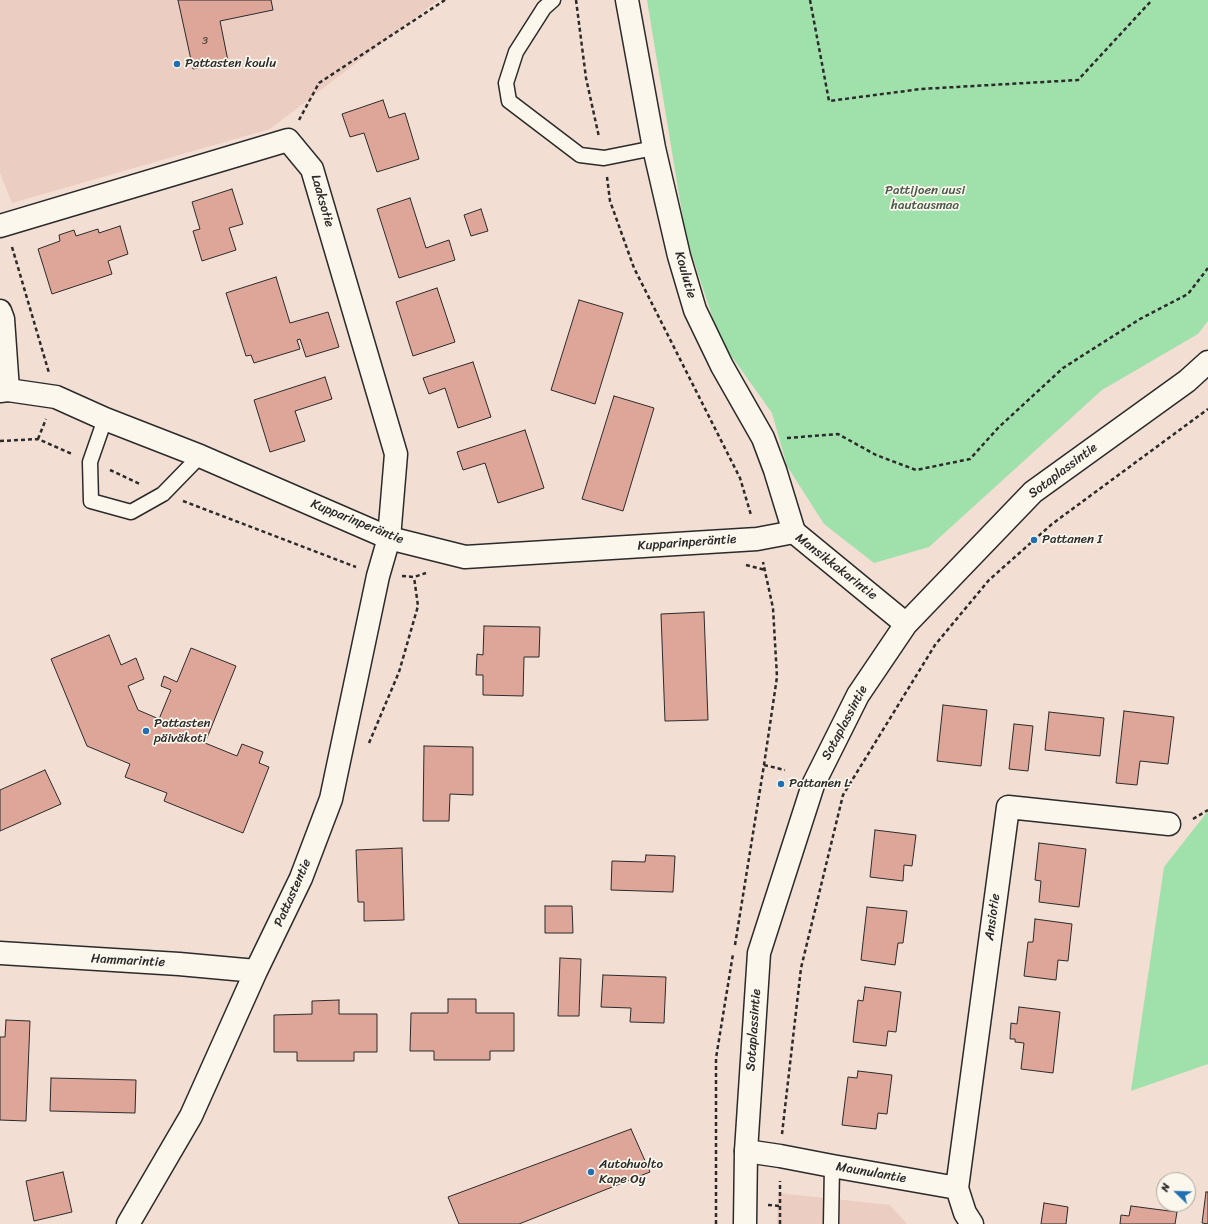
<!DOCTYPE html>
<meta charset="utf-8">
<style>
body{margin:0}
#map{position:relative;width:1208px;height:1224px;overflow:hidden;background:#f2ded3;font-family:Sriracha,sans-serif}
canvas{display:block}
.north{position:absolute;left:1156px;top:1172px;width:40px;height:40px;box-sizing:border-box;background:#fbf7ec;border:1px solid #a8a59f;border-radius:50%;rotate:293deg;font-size:11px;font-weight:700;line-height:16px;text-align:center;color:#2b2b2b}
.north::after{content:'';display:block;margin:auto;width:14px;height:18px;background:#1f6fb2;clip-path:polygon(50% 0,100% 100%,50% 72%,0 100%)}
</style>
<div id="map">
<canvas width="1208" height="1224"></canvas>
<div class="north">N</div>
</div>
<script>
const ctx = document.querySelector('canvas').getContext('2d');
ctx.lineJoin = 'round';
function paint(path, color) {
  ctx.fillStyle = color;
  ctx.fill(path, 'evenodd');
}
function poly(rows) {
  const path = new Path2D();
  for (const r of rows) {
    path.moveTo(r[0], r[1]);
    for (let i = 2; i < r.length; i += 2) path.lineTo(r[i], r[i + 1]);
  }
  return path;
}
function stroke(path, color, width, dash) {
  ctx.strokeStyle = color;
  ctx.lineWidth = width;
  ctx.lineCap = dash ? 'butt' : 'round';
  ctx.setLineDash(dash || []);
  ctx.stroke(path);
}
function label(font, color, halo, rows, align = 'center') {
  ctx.font = font + ' Sriracha,sans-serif';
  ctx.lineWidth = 3.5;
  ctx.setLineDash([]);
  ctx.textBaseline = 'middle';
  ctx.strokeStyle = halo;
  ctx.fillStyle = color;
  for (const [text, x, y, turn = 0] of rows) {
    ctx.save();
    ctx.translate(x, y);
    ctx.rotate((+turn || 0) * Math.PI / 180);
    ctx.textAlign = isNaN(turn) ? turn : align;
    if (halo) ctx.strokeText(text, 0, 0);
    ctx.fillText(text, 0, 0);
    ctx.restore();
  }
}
paint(poly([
 [0,0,438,0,270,129,12,203,0,173],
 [778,1193,890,1205,907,1224,777,1224]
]), '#eccdc2');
paint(poly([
 [647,0,1208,0,1208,321,1198,334,1102,390,929,547,874,563,824,524,787,466,772,413,720,340,686,237],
 [1208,811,1208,1064,1131,1091,1164,867]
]), '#a0e1ab');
const building = poly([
 [178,0,271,0,273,10,220,21,228,61,193,69,178,0],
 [383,100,389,118,405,113,419,159,377,172,364,133,350,137,342,114,383,100],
 [232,189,243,224,229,228,236,250,202,261,193,231,200,229,192,202,232,189],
 [410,198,426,248,449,240,455,260,399,278,377,209,410,198],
 [481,209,488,231,471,236,464,215,481,209],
 [120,226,128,254,108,261,112,274,52,294,38,249,60,241,59,235,74,230,76,236,98,229,99,233,120,226],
 [276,277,290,323,328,312,339,347,306,357,300,339,297,340,300,349,254,363,251,355,246,356,226,293,276,277],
 [437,288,455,342,413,356,396,302,437,288],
 [579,300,623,313,595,404,551,390,579,300],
 [473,362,491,417,458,428,445,388,429,394,423,378,473,362],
 [325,377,332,399,295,411,305,441,270,452,254,400,325,377],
 [614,396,654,408,623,511,582,499,614,396],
 [525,430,544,488,498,503,485,463,463,470,457,452,525,430],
 [704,612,708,720,665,721,661,614,704,612],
 [484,626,540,627,539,657,524,657,523,696,483,695,483,675,476,675,477,654,483,655,484,626],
 [109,635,121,665,136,658,144,679,128,686,138,710,159,719,171,690,161,686,164,676,177,682,191,648,236,666,205,743,237,756,242,744,263,752,259,763,269,767,243,833,164,801,167,793,125,777,130,764,87,746,51,659,109,635],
 [943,705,987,710,981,766,937,761,943,705],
 [1124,711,1174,717,1168,764,1140,761,1137,785,1116,783,1124,711],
 [1049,712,1104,718,1100,756,1045,750,1049,712],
 [1014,724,1033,726,1028,771,1009,769,1014,724],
 [424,746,473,747,473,795,450,794,449,821,423,821,424,746],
 [45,770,61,804,0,831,0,790,45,770],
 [875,830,916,835,912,866,904,865,903,881,870,877,875,830],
 [1039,843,1086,849,1079,907,1039,902,1041,881,1035,880,1039,843],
 [402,848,404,920,364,921,364,902,358,902,356,850,402,848],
 [646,855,675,856,673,892,611,890,612,861,645,862,646,855],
 [545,906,572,906,573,933,545,933,545,906],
 [867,907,907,911,903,943,898,943,895,965,861,960,867,907],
 [1035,919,1072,924,1068,961,1058,960,1056,980,1024,976,1028,942,1033,942,1035,919],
 [560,958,581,959,579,1016,558,1016,560,958],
 [603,975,666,977,664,1023,630,1022,631,1008,601,1007,603,975],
 [865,987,901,992,896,1032,888,1031,886,1046,853,1042,858,1000,863,1001,865,987],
 [448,999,476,999,476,1013,514,1013,514,1051,490,1051,490,1060,434,1060,434,1051,410,1051,411,1013,448,1013,448,999],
 [339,1000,339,1014,377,1014,377,1052,354,1052,354,1061,297,1061,297,1052,274,1052,274,1015,312,1014,312,1001,339,1000],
 [1019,1007,1060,1012,1053,1073,1021,1069,1024,1043,1015,1042,1015,1039,1010,1039,1011,1023,1017,1024,1019,1007],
 [6,1020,30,1021,26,1121,0,1120,0,1037,5,1037,6,1020],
 [858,1071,892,1075,887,1114,878,1113,876,1129,842,1125,848,1077,857,1078,858,1071],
 [51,1078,136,1080,135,1113,50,1111,51,1078],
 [631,1129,650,1172,519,1224,459,1224,448,1197,631,1129],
 [63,1172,72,1212,34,1221,26,1181,63,1172],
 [1206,1192,1208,1192,1208,1224,1202,1223,1206,1192],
 [1044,1203,1068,1207,1066,1224,1041,1224,1044,1203],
 [1131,1206,1177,1212,1175,1224,1120,1224,1121,1215,1129,1216,1131,1206]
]);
paint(building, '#dea599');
stroke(building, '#2b2b2b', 1);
const service = poly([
 [553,0,544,8,516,52,506,83,509,101,580,155,604,158,654,148],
 [105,419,90,462,91,501,131,512,163,494,200,456],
 [831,1224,832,1166]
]);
const minor = poly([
 [627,0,654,148,679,256,695,310,722,366,763,438,775,470,794,532],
 [0,226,288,140,312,169,396,454,389,538,378,576,331,799,301,878,256,971,191,1116,128,1224],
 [0,311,3,319,8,390],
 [0,953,179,964,256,971],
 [746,1151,780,1156,832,1166,957,1188,965,1213,972,1224],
 [957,1188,1008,807,1169,824]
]);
const tertiary = poly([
 [0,391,8,390,56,397,105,419,200,456,389,538,465,557,757,539,794,532,906,624],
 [745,1224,746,1151,759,953,813,785,858,695,906,624,1033,492,1187,381,1208,362]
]);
stroke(service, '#2b2b2b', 17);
stroke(minor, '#2b2b2b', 25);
stroke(tertiary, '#2b2b2b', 25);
stroke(poly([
 [576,0,586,78,599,137],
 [810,0,829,101,921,89,1078,80,1152,0],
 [299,120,319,83,445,0],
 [607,177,610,201,634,268,740,478,751,515],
 [12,247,49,373],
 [787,438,838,434,876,455,916,470,970,459,998,428,1063,368,1140,319,1188,294,1208,268],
 [38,439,46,419],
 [0,441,38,439,72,454],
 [110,470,140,484],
 [183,501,356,567],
 [746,565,765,570],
 [402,576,414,577,426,573],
 [369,743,399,672,418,606,414,577],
 [764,765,785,770],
 [1193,819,1208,810],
 [735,945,764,765,777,677,773,608,763,562],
 [782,1134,801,968,843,795,935,645,989,580,1052,524,1208,409],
 [768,1205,780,1206],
 [716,1224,716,1058,733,954],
 [780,1224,780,1181]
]), '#2b2b2b', 2.5, [4, 3]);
stroke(service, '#fbf7ec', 14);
stroke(minor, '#fbf7ec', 22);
stroke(tertiary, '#fbf7ec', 22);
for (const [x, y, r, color] of [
 [177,64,4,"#1f6fb2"],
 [1034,540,4,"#1f6fb2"],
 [146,731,4,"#1f6fb2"],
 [781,784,4,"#1f6fb2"],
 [591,1172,4,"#1f6fb2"]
]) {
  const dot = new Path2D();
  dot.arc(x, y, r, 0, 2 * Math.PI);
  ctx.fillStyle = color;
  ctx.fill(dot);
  stroke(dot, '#fbf7ec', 1.5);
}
label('11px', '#584a46', null, [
 ["3",205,41]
]);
label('13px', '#2b2b2b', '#fbf7ec', [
 ["Pattasten koulu",185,64],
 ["Pattanen I",1042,540],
 ["Pattasten",154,724],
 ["päiväkoti",154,739],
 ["Pattanen L",789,784],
 ["Autohuolto",599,1165],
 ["Kape Oy",599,1180]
], 'left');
label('13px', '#48584b', '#fbf7ec', [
 ["Pattijoen uusi",925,191],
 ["hautausmaa",925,206]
]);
label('13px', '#2b2b2b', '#fbf7ec', [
 ["Laaksotie",322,201,74],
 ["Koulutie",685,275,74],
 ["Sotaplassintie",1063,471,-37],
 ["Kupparinperäntie",357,522,22],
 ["Kupparinperäntie",687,543,-4],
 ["Mansikkakarintie",836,567,38],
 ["Sotaplassintie",845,723,-62],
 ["Pattastentie",293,893,-66],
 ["Ansiotie",993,917,-82],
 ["Hammarintie",128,961,3],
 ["Sotaplassintie",754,1030,-86],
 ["Maunulantie",871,1173,10]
]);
</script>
